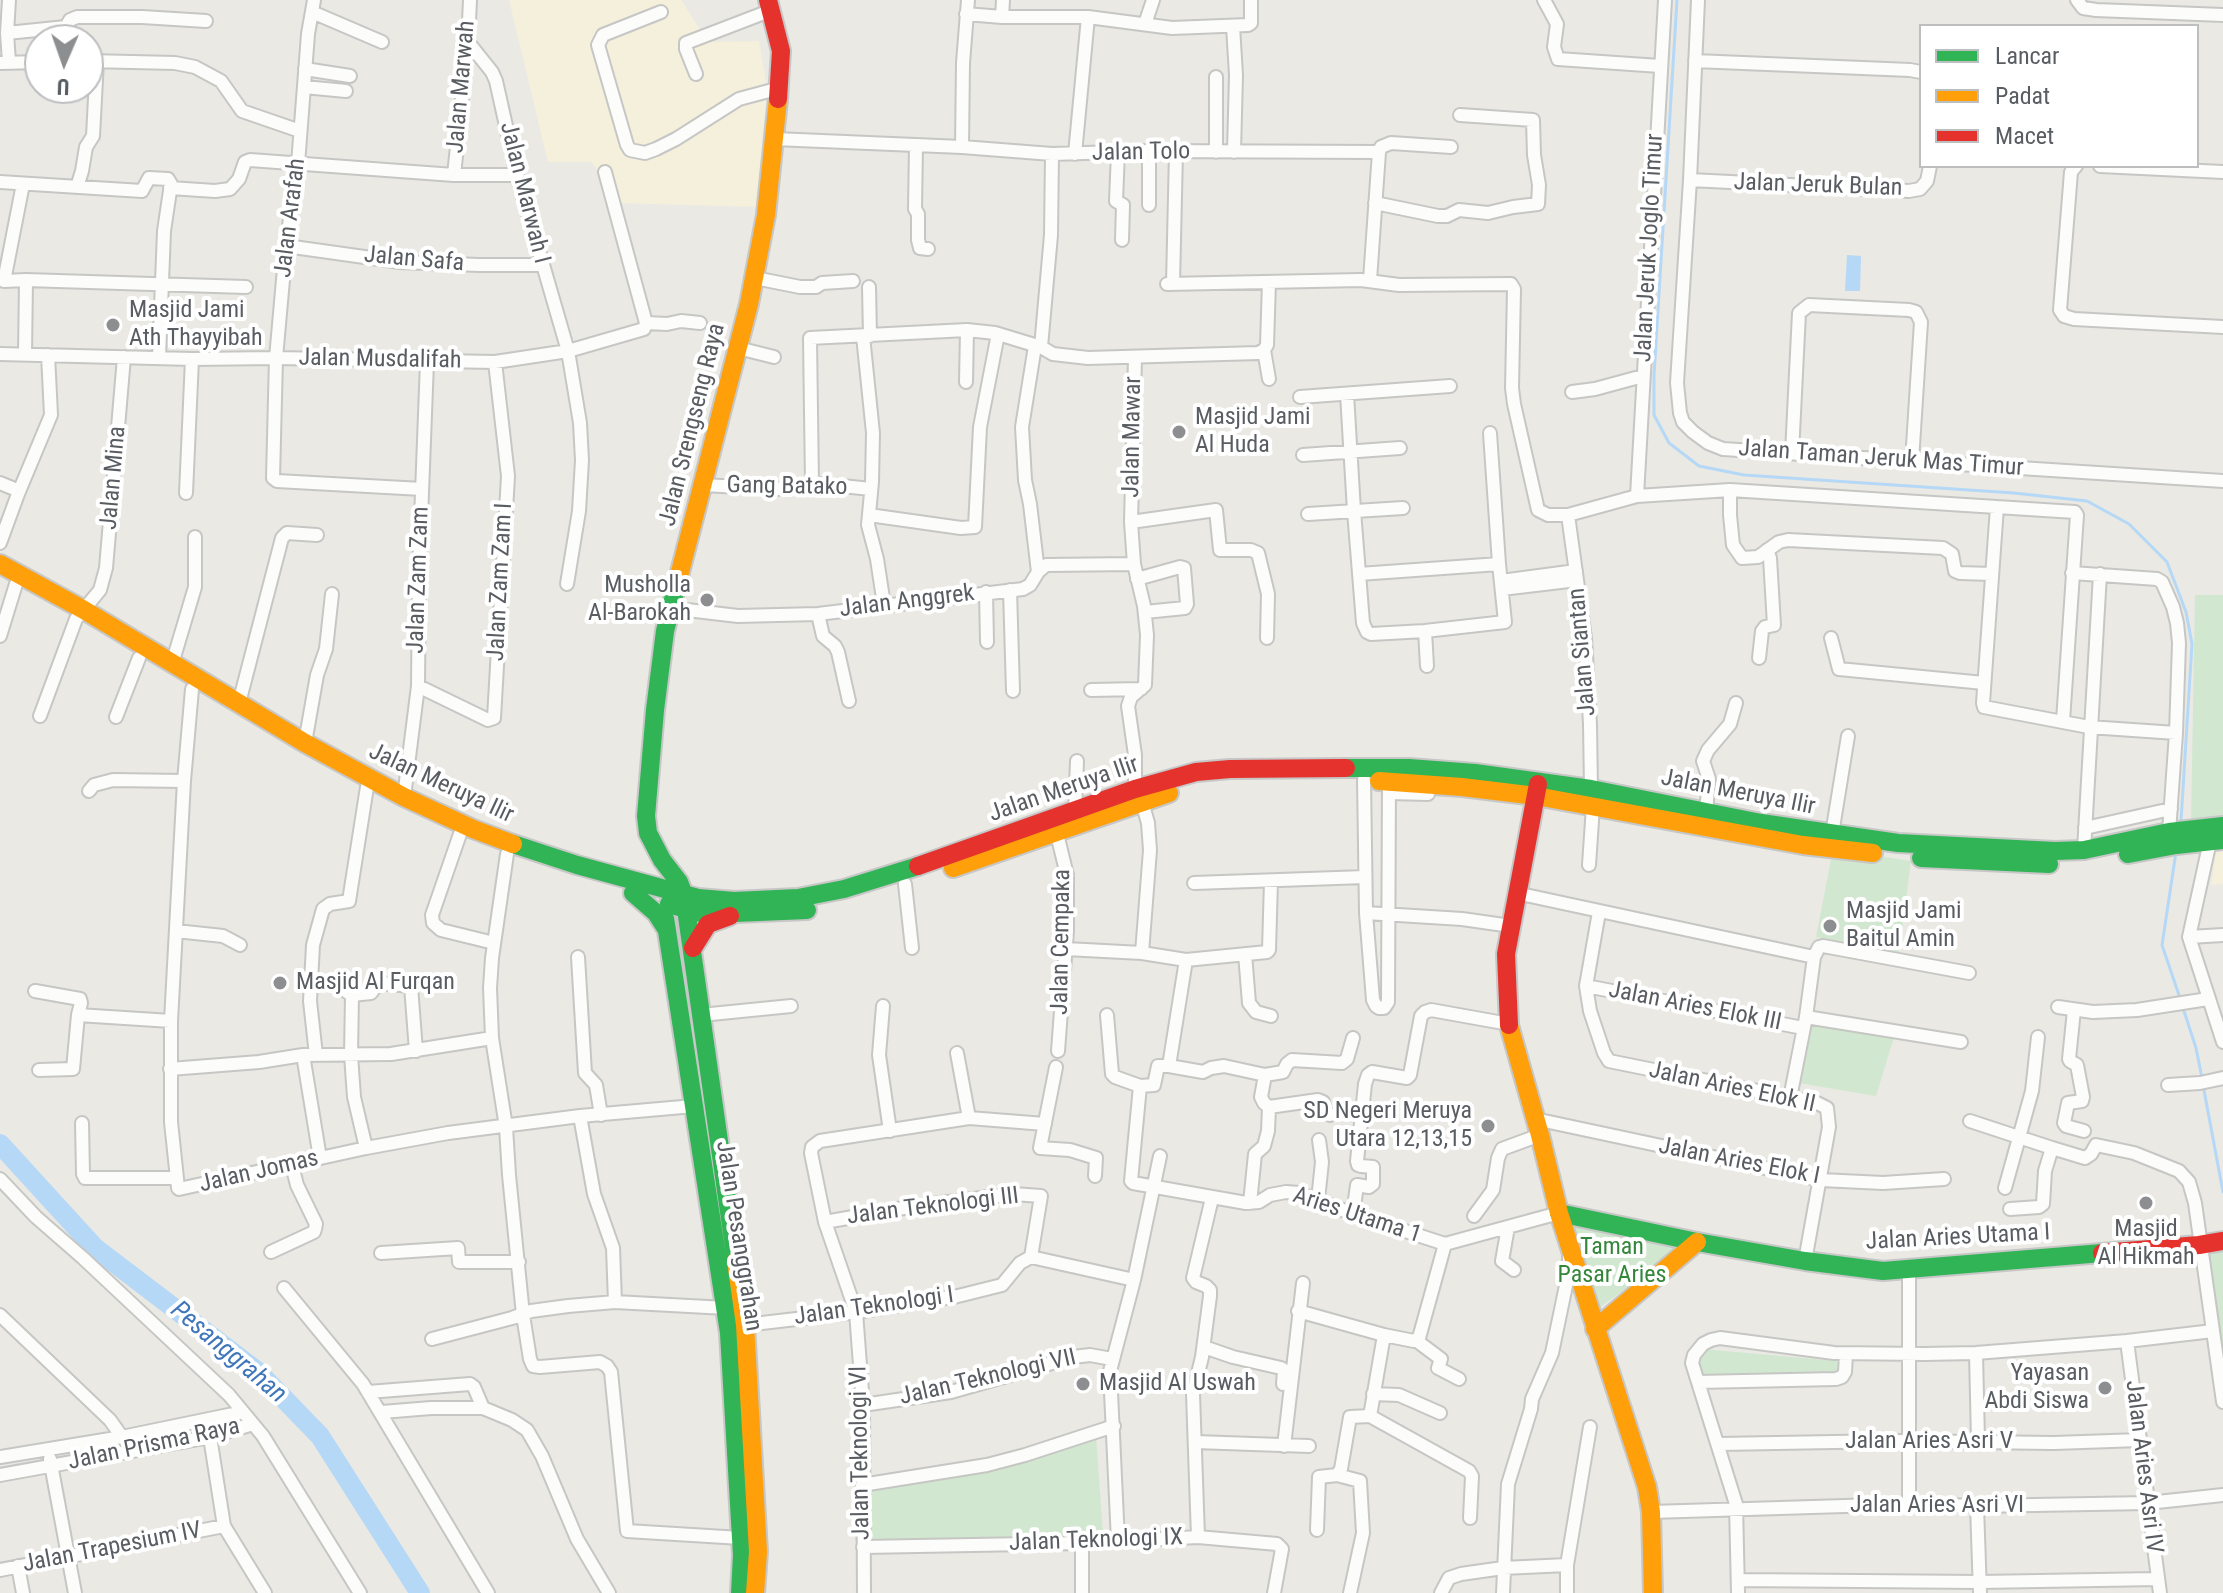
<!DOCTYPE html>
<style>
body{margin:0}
#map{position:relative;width:2223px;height:1593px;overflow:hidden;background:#eae9e4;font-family:"Roboto Condensed",sans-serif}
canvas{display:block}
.legend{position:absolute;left:1919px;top:24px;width:280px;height:144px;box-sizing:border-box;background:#fff;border:2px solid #bdbec0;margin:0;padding:10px 14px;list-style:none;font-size:24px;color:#595d62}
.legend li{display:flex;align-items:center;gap:16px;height:40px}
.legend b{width:40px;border:2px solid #bdbec0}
.north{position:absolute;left:24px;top:24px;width:80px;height:80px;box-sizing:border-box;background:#fff;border:2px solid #bdbec0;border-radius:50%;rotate:182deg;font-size:22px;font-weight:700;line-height:32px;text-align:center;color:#595d62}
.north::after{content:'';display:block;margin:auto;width:28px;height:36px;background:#8c8e90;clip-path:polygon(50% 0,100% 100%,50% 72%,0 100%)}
</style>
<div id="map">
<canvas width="2223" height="1593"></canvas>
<ul class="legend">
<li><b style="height:10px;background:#30b455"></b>Lancar</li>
<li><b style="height:10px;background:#ff9f0a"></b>Padat</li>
<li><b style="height:10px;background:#e5322d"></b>Macet</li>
</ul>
<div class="north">U</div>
</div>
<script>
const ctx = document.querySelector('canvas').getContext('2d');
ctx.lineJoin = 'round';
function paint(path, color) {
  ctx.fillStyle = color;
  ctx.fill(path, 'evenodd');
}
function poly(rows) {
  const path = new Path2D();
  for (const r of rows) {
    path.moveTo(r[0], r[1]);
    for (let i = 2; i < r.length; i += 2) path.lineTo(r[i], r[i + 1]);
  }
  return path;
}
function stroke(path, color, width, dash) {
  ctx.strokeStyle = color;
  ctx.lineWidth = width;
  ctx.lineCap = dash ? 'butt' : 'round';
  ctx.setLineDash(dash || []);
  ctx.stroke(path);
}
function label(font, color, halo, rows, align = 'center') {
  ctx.font = font + ' "Roboto Condensed",sans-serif';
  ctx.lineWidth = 8;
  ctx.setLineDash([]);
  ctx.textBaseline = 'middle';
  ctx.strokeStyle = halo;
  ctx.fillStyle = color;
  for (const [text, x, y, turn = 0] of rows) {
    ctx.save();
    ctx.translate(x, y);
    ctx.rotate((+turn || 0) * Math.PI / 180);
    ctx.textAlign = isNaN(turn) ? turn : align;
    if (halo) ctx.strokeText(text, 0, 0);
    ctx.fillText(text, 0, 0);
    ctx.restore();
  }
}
paint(poly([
 [509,0,681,0,708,42,759,41,767,88,757,207,616,203,592,162,548,162],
 [2223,851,2223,884,2211,885,2216,852]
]), '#f5f0dc');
paint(poly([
 [2195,595,2223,595,2223,821,2191,825],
 [1833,849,1911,861,1899,952,1816,937],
 [1805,1019,1894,1037,1876,1096,1793,1082],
 [1566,1219,1686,1245,1596,1310],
 [2223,1249,2223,1369,2206,1254],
 [1702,1349,1837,1361,1837,1375,1699,1379,1693,1351],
 [1096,1436,1103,1534,855,1541,854,1486,980,1469]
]), '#d1e7cf');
paint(poly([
 [1847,255,1861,256,1860,291,1845,291]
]), '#b5d8f7');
stroke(poly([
 [1677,0,1654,375,1654,415,1669,443,1699,466,1744,475,2014,493,2087,501,2129,524,2167,562,2186,612,2192,644,2181,821],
 [2176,852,2162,945,2181,1001],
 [2183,1008,2196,1048,2202,1078],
 [2203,1085,2223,1192]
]), '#b5d8f7', 3);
stroke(poly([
 [0,1144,95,1248,258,1372,320,1436,420,1593]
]), '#b5d8f7', 20);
const street = poly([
 [314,0,308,34,298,164,286,246,276,358,273,478,277,481,422,489],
 [1544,0,1557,24,1554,47,1558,59,1660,66],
 [1698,0,1690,180,1677,383,1680,413,1683,422,1693,432,1708,443,1723,449,2223,481],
 [2077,0,2083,8,2096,10,2223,15],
 [312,12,382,42],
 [661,12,603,35,598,45,627,145,630,150,645,153,656,149,676,139,739,99,780,88],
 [966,14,1002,17,1088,17,1172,28,1248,25,1251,23,1251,0],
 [1002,17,1003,0],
 [1145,24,1153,0],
 [1233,26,1236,75,1234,152],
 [7,33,66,27,70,20,77,17,142,17,206,21],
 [468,42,492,72,496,81,517,175,568,351,580,423,582,460,579,511,567,584],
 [88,61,175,63,195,67,221,81,242,111,300,131],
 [1695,61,1910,70,1921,72],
 [9,62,7,33,9,0],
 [0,63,40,62],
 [305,69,350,76],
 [696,74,686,49,686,43,772,10],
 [1216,77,1216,152],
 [304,87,346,91],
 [775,139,962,147,1052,154,1149,151,1379,152],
 [916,145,915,209,918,214,918,240,920,248,928,249],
 [962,147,963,63,968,0],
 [1118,152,1116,201,1123,205,1122,240],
 [1379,152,1381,147,1391,143,1451,147],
 [1075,154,1088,17],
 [2076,166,2071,172,2060,310,2064,316,2074,319,2223,327],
 [2100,166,2223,172],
 [454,175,468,42,470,0],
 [1690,180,1909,191,1920,189,1927,181,1930,166],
 [0,182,142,191,149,178,168,179,171,184,164,231,159,358],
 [23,184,4,281,26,280,246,287],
 [77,187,82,171,86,147,93,136,97,61],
 [170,188,215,191,230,189,239,179,245,162,250,160,454,175,517,175],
 [1375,203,1438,216,1447,216,1459,210,1488,213,1513,207,1538,204,1539,185,1534,155,1533,120,1460,115],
 [1149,205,1149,151],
 [286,246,400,262,479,265,542,265],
 [755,278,800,287,816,287,822,283,853,281],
 [1370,280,1379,152],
 [1167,284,1361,280,1399,285,1511,284,1514,289,1512,388,1514,404,1538,510,1548,515,1568,515,1637,496,1730,490,2075,512,2077,515,2063,721],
 [1173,284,1176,152],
 [869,287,870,336],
 [646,323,667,324,681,321,700,323],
 [863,336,873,433,872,482,868,525,877,559,884,605],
 [1035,346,1022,427,1025,480,1030,504,1038,572],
 [1041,347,1051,235,1052,154],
 [738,348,774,357],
 [1264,350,1269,379],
 [0,354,192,359,276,358,495,362,568,351,644,329,646,323,605,172],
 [25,355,26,280],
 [966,382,967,330],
 [1572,392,1595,389,1643,376],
 [1347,394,1354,511,1363,623,1367,632,1371,634,1425,631,1505,622,1499,564,1490,433],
 [1300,397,1450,386],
 [1792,453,1799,313,1809,305,1909,310,1916,312,1921,322,1912,461],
 [1303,455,1400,448],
 [0,483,17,490,18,494,0,543],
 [812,484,810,338,967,330,995,333,1041,347,1053,354,1088,358,1258,353,1264,350,1267,345,1269,282],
 [703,485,776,489,823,484,871,489],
 [1730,490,1730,515,1733,545,1742,558,1758,557,1779,542,1788,540,1943,548,1952,554,1955,571,1960,573,1992,574],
 [186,493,192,359],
 [18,494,51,415,48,355],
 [1637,496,1665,0],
 [1997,507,1983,703,1984,707,2089,727,2176,733],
 [1308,514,1403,508],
 [869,515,961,528,975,527,980,427,998,334],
 [1568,515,1585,638,1590,724,1591,789],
 [1131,522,1216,510,1220,550,1251,550,1258,553,1268,594,1267,638],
 [2072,573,2157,579,2162,582,2173,607,2177,623,2179,643,2176,733,2169,832],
 [1359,574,1499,564],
 [1137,579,1180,567,1184,568,1187,604,1185,608,1145,612],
 [1501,581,1576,571],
 [1502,589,1577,580],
 [1010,590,1013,691],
 [986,592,987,642],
 [670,608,738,616,818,614,1023,589,1030,585,1038,572,1046,565,1134,564],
 [818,614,823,636,835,646,838,652,849,701],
 [1425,631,1427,666],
 [0,636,16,584],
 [1831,638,1839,669,1984,683],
 [1759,658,1762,631,1765,627,1774,625,1770,558,1767,550],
 [172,664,195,587,195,537],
 [418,686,488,720,494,718,508,476,495,362],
 [192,689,184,781,171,1021,171,1122,178,1188,179,1189,366,1148,448,1133,580,1116,694,1106],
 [1091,690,1141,689],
 [239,703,282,538,287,533,317,535],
 [40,716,76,619,100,590,106,568,124,357],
 [116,717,139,658],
 [305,743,317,675,326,649,332,594],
 [1364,780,1366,913,1373,1000,1376,1006,1379,1008,1384,1008,1388,1002,1389,782],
 [1135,789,1135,755,1128,706,1131,697,1145,685,1147,635,1144,606,1134,564,1131,522,1135,358],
 [89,791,94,785,113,780,184,781],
 [1389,793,1428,794],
 [404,797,418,686,419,571,427,362],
 [1075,811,1077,761],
 [1706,812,1709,779,1703,761,1708,750,1730,724,1736,703],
 [2085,828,2171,809],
 [460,834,432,915,433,923,441,930,494,943],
 [1057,834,1067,875,1067,931,1058,1051],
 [1832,834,1848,736],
 [2210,841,2189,937,2223,1042],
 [2084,850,2100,574],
 [507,854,492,958,490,988,492,1038,506,1127,509,1175,523,1315,530,1359,533,1366,540,1367,600,1362,607,1366,611,1372,627,1531,741,1538],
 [1589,865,1593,806],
 [1194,883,1365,877],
 [905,884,912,948],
 [1516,893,1814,957],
 [1599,912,1586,986,1590,1011,1604,1053,1609,1061,1817,1103,1827,1108,1829,1127,1805,1261],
 [1366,913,1462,919,1511,926],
 [176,931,223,936,240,945],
 [2189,937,2223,935],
 [1066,949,1142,953,1186,960,1169,1066,1158,1066,1154,1085,1140,1086,1131,1181,1133,1183,1246,1203,1259,1202,1270,1195,1286,1192,1299,1193,1353,1214,1445,1244,1559,1213],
 [1142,953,1150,850,1148,823,1142,802],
 [1245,954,1249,1003,1256,1012,1271,1016],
 [578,957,585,1073,596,1085,601,1115],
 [1186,960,1267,952,1269,950,1271,881],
 [339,980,347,992,352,995,351,1055,354,1097,366,1148],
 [1586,986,1803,1028],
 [35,991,80,999,81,1003,78,1015,171,1021],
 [352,995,371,993,378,983,411,986,416,1051],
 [883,1006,879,1055,890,1131],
 [2058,1007,2093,1012,2137,1010,2208,999],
 [2074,1010,2069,1059,2070,1061,2077,1065,2083,1097,2082,1101,2068,1103,2064,1123,2066,1126,2084,1131],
 [701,1015,791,1006],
 [1107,1015,1112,1074,1115,1077,1140,1086],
 [1806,1017,1961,1042],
 [303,1055,320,1158],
 [316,1055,310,1001,313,945,323,909,330,904,349,901,367,787],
 [1169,1066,1203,1072,1211,1068,1224,1066,1265,1075],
 [1056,1067,1040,1148,1070,1150,1096,1158,1095,1176],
 [170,1069,259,1062,303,1055,391,1054,492,1038],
 [39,1070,73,1069,78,1015],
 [2168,1085,2200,1083,2223,1078],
 [1790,1098,1806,1017,1814,957,1819,947,1823,946,1969,973],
 [1269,1107,1318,1100,1323,1102,1325,1111,1330,1115],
 [580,1116,594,1194,613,1248,615,1302],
 [969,1118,1045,1124],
 [1535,1119,1821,1180,1883,1183,1944,1179],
 [1970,1121,2052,1148],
 [82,1123,83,1174,85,1178,177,1178],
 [0,1179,36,1217,83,1258,229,1395,263,1436,360,1593],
 [2005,1188,2032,1091,2038,1037],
 [1318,1200,1322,1162,1319,1140],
 [1250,1203,1255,1154,1264,1146,1268,1131,1269,1107,1264,1103,1261,1097,1265,1075,1283,1072,1287,1064,1292,1060,1342,1063,1347,1059,1353,1038],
 [2010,1209,2039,1207,2043,1204,2045,1171,2052,1148,2085,1158,2091,1154,2096,1145,2134,1153,2179,1171,2189,1182,2195,1203,2223,1402],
 [1353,1214,1357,1185,1369,1187,1373,1184,1373,1167,1361,1166,1358,1165,1357,1161,1365,1084,1368,1075,1372,1072,1407,1078,1410,1075,1421,1016,1425,1012,1431,1010,1509,1024],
 [1474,1216,1493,1190,1498,1158,1502,1149,1540,1135],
 [825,1222,909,1207,1013,1194,1041,1196,1031,1257],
 [1508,1227,1502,1261,1514,1270],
 [271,1252,314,1232,315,1229,316,1224,297,1185,292,1165],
 [381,1253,458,1248,459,1262,519,1262],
 [284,1288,363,1384,488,1593],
 [1298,1311,1384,1335],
 [0,1315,110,1420,122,1437],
 [745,1325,856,1312,958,1296,1002,1285,1020,1263,1031,1257,1134,1280],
 [432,1339,512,1318,531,1311,568,1306,615,1302,726,1308],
 [1417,1341,1441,1359,1438,1368,1459,1379],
 [2127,1341,2160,1593],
 [1204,1347,1233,1357,1281,1368,1284,1370,1283,1384],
 [1976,1353,1978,1441],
 [1698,1382,1836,1379,1842,1377,1845,1372,1846,1354],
 [368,1392,470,1384,474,1387,483,1408],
 [1373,1394,1399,1395,1440,1413],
 [863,1405,951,1392,1073,1357,1090,1355,1112,1359],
 [382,1412,431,1408,483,1408,512,1420,527,1430,542,1456,577,1539,609,1593],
 [1370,1416,1384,1335,1414,1341,1419,1338,1445,1244],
 [210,1437,224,1526,265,1593],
 [1196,1442,1309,1446],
 [1719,1444,1891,1441,2054,1443,2140,1440],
 [1284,1446,1303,1283],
 [0,1457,122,1437,243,1412],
 [50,1459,75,1593],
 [0,1475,210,1437,253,1424],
 [862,1485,987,1465,1025,1455,1114,1426],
 [1909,1504,1909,1270],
 [1977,1506,1980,1593],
 [1651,1512,1909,1504,1977,1506,2148,1503,2223,1495],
 [1317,1530,1319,1477,1337,1475],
 [1198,1537,1193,1394,1202,1357,1210,1296,1210,1290,1206,1286,1196,1282,1193,1278,1212,1198],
 [1118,1541,1110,1371,1134,1280,1160,1156],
 [863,1547,1082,1543,1198,1537,1277,1544,1282,1549,1274,1593],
 [18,1566,23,1593],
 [0,1570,224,1526],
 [1738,1580,1980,1582,2157,1579],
 [864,1593,863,1405,856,1312,825,1222,811,1153,812,1147,820,1141,969,1118,957,1053],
 [1082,1593,1082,1543],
 [1350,1593,1363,1533,1360,1481,1337,1475,1341,1469,1350,1417,1370,1416,1469,1471,1472,1476,1470,1518],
 [1441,1593,1449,1578,1461,1574,1503,1568,1567,1565],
 [1503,1593,1508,1484,1531,1409,1532,1399,1552,1353,1569,1271,1569,1257],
 [1567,1593,1567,1565,1590,1427],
 [1738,1593,1736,1504,1692,1363,1694,1355,1703,1344,1711,1340,1720,1338,1834,1353,1924,1354,1976,1353,2127,1341,2213,1331]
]);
const fast = poly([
 [679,576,665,631,655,710,646,816,648,833,662,860,679,882,684,895,736,1261],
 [1346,768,1409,768,1475,773,1591,789,1761,823,1898,843,2055,851,2084,850,2169,832,2223,826],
 [513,844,577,865,698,898,734,901,798,898,844,889,918,866],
 [2128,854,2176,845,2223,840],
 [1921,858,2049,864],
 [633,893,656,913,667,930],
 [669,904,695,912,711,914,807,910],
 [665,918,729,1333,742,1555,740,1593],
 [1559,1213,1697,1242,1805,1261,1883,1271,2102,1253]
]);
const slow = poly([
 [0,564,84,610,305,743,404,797,473,829,513,844],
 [679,576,749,304,766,215,778,99],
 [1379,781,1462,787,1536,796,1803,845,1873,853],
 [953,868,1169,793],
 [1509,1025,1540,1135,1559,1213,1647,1487,1651,1512,1653,1593],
 [736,1261,745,1325,758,1552,755,1593],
 [1595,1329,1697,1242]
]);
const jam = poly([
 [768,0,781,51,778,99],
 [918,866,1135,789,1196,772,1230,769,1346,768],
 [693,948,708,924,730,916],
 [1509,1025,1506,954,1538,784],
 [2102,1253,2199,1245,2223,1241]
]);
stroke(street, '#c6c6c4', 16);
stroke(fast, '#c6c7c6', 22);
stroke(slow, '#c6c7c6', 22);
stroke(jam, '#c6c7c6', 22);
stroke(street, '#fcfcfb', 12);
stroke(fast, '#30b455', 18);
stroke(slow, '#ff9f0a', 18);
stroke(jam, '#e5322d', 18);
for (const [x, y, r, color] of [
 [113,325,8,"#8c8e90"],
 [1179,432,8,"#8c8e90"],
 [707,600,8,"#8c8e90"],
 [1830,926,8,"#8c8e90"],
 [280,983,8,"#8c8e90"],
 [1488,1126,8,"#8c8e90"],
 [2146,1203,8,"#8c8e90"],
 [1083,1384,8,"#8c8e90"],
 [2105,1388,8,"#8c8e90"]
]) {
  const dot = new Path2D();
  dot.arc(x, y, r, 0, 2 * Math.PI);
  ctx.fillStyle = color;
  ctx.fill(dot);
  stroke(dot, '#fff', 3);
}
label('24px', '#595d62', '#fff', [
 ["Jalan Marwah",462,87,-85],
 ["Jalan Tolo",1141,153,-1],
 ["Jalan Jeruk Bulan",1818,186,2],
 ["Jalan Marwah I",524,193,76],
 ["Jalan Arafah",291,218,-83],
 ["Jalan Jeruk Joglo Timur",1650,248,-87],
 ["Jalan Safa",414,260,5],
 ["Jalan Musdalifah",380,360,1],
 ["Jalan Srengseng Raya",693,425,-76],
 ["Jalan Mawar",1133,437,-89],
 ["Jalan Taman Jeruk Mas Timur",1881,459,4],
 ["Jalan Mina",114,478,-85],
 ["Gang Batako",787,487,1],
 ["Jalan Zam Zam",419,580,-88],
 ["Jalan Zam Zam I",501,582,-87],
 ["Jalan Anggrek",907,602,-7],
 ["Jalan Siantan",1583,652,-95],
 ["Jalan Meruya Ilir",441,784,25],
 ["Jalan Meruya Ilir",1064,790,-19],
 ["Jalan Meruya Ilir",1738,793,11],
 ["Jalan Cempaka",1062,942,-89],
 ["Jalan Aries Elok III",1695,1007,11],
 ["Jalan Aries Elok II",1732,1088,12],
 ["Jalan Aries Elok I",1739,1162,11],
 ["Jalan Jomas",259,1172,-13],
 ["Jalan Teknologi III",933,1207,-7],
 ["Aries Utama 1",1357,1216,18],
 ["Jalan Pesanggrahan",738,1236,81],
 ["Jalan Aries Utama I",1958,1238,-3],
 ["Jalan Teknologi I",874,1307,-8],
 ["Jalan Teknologi VII",988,1378,-13],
 ["Jalan Aries Asri V",1929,1442],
 ["Jalan Prisma Raya",154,1445,-12],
 ["Jalan Teknologi VI",861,1453,-91],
 ["Jalan Aries Asri IV",2143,1467,83],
 ["Jalan Aries Asri VI",1937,1506],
 ["Jalan Teknologi IX",1096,1541,-2],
 ["Jalan Trapesium IV",112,1548,-11]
]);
label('24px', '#595d62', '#fff', [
 ["Masjid Jami",129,311],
 ["Ath Thayyibah",129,339],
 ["Masjid Jami",1195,418],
 ["Al Huda",1195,446],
 ["Musholla",691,586,"right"],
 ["Al-Barokah",691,614,"right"],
 ["Masjid Jami",1846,912],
 ["Baitul Amin",1846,940],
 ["Masjid Al Furqan",296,983],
 ["SD Negeri Meruya",1472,1112,"right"],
 ["Utara 12,13,15",1472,1140,"right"],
 ["Masjid",2146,1230,"center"],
 ["Al Hikmah",2146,1258,"center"],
 ["Yayasan",2089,1374,"right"],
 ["Abdi Siswa",2089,1402,"right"],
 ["Masjid Al Uswah",1099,1384]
], 'left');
label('24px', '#34863b', '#fff', [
 ["Taman",1612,1248],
 ["Pasar Aries",1612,1276]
]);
label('italic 26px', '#3f76ba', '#fff', [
 ["Pesanggrahan",228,1353,40]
]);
</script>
